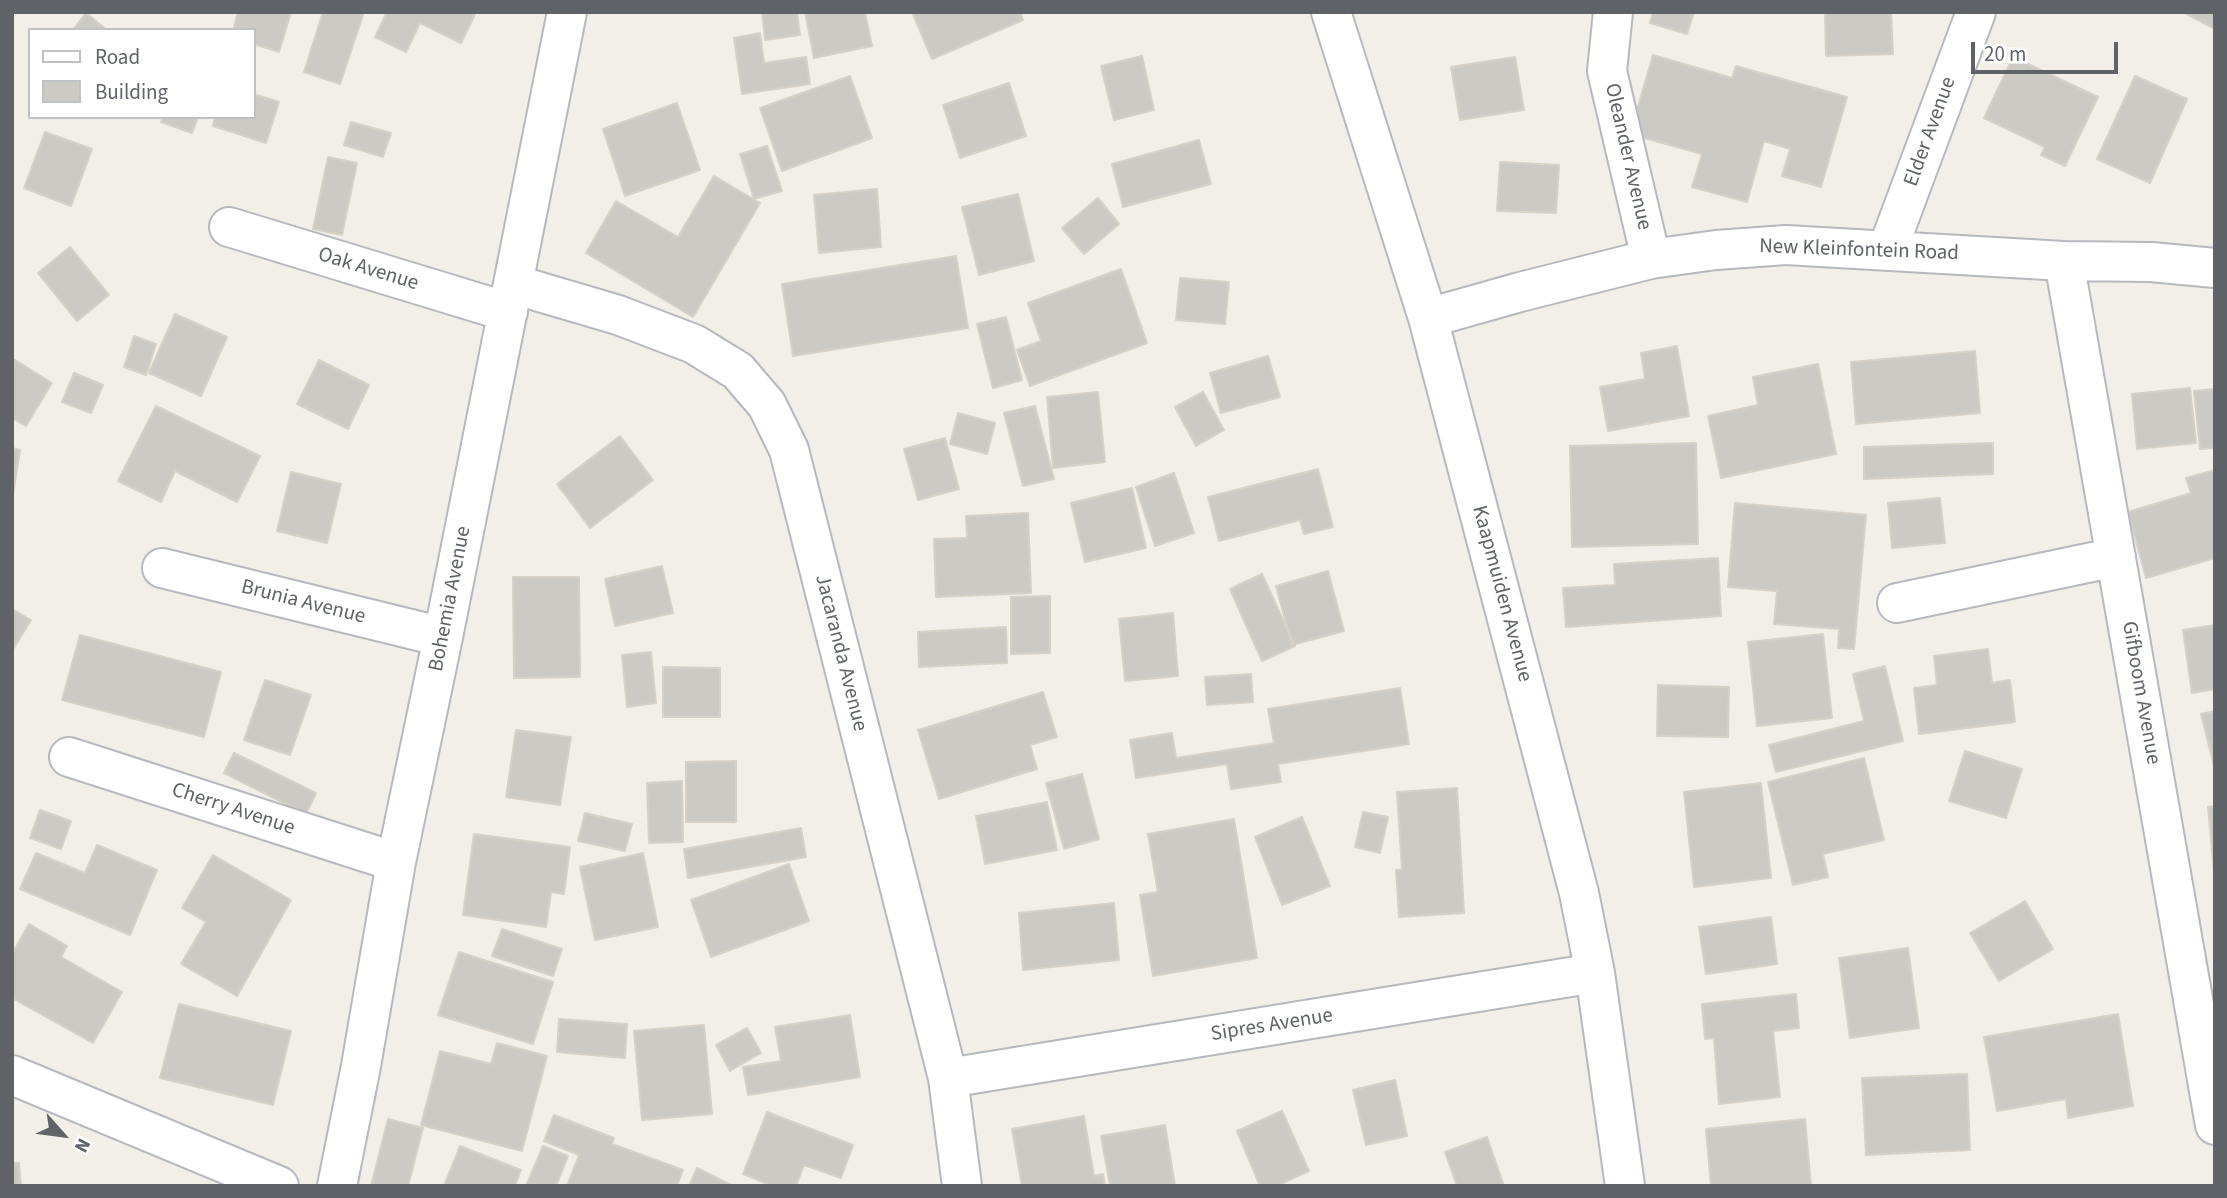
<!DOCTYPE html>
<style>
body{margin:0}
#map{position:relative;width:2227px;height:1198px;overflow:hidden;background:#f1efe8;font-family:"Source Sans 3",sans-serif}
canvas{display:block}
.frame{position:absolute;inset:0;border:14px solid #5f6368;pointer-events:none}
.legend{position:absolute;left:28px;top:28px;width:228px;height:91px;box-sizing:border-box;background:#fff;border:2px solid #bfc1c3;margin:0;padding:9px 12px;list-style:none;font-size:21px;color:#5f6368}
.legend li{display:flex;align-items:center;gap:14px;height:35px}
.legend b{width:35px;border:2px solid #bfc1c3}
.north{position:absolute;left:28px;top:1100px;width:70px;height:70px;-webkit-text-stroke:5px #fff;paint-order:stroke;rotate:118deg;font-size:19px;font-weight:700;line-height:28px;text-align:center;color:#5f6368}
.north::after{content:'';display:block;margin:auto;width:24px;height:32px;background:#5f6368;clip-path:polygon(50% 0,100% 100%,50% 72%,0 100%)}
.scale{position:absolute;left:1971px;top:42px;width:147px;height:32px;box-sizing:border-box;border:4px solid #5f6368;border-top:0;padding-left:9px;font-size:21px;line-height:24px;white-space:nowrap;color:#5f6368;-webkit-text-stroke:5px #fff;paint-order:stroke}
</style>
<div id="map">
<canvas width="2227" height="1198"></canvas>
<div class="frame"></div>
<ul class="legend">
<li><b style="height:9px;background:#fff"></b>Road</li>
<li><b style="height:19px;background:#cccac5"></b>Building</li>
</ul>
<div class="north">N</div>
<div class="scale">20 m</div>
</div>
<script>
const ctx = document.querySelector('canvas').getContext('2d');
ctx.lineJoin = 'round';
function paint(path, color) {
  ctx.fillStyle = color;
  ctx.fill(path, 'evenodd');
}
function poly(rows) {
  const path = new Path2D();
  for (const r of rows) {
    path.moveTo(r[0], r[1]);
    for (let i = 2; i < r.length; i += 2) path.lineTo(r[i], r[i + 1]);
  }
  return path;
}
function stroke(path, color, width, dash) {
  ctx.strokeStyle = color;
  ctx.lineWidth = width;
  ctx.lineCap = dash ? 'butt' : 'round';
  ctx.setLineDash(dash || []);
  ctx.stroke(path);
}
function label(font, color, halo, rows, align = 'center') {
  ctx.font = font + ' "Source Sans 3",sans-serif';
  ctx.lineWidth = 7;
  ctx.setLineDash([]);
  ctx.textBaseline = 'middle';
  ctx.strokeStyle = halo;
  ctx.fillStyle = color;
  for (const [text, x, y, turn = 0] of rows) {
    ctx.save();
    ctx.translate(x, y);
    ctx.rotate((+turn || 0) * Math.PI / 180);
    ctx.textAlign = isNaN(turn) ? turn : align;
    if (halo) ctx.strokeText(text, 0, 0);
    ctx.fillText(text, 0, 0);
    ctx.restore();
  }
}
const building = poly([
 [238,12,291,12,279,52,254,44,254,30,233,30,238,12],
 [323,12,364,12,340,84,304,72,323,12],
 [387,12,476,12,461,43,420,23,406,52,375,37,387,12],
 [762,12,797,12,800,35,765,40,762,12],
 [805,12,865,12,872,46,814,58,805,12],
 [912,12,1020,12,1023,20,932,59,912,12],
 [1653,12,1694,12,1687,34,1650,23,1653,12],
 [1825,12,1891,12,1893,54,1826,56,1825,12],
 [2183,12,2215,12,2215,29,2183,12],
 [86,13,107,30,73,30,86,13],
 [760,33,764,63,806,57,810,84,742,94,734,38,760,33],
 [1653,55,1732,78,1736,66,1847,97,1821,187,1782,176,1790,149,1764,141,1747,202,1692,187,1702,154,1630,134,1653,55],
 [1142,56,1154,110,1114,120,1101,66,1142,56],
 [1515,57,1524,110,1460,120,1451,67,1515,57],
 [2013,57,2098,97,2065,166,2041,155,2045,147,1984,118,2013,57],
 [850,76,872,138,782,171,760,108,850,76],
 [2135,76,2187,99,2150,183,2097,159,2135,76],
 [1009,83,1026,136,960,158,943,105,1009,83],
 [254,94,279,102,266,143,213,126,215,117,254,117,254,94],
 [677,103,700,170,625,196,603,129,677,103],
 [163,117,198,117,192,133,161,122,163,117],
 [351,122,391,133,383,157,344,145,351,122],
 [45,132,92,149,71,206,24,188,45,132],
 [1199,140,1211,184,1123,207,1112,164,1199,140],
 [767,146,782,191,754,199,740,154,767,146],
 [328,157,357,163,342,235,313,229,328,157],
 [1500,162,1559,165,1556,213,1497,211,1500,162],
 [714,176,760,203,693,317,586,253,616,201,678,237,714,176],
 [877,189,881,247,819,253,814,195,877,189],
 [1018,194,1034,261,979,275,962,207,1018,194],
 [1098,198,1119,224,1084,254,1062,228,1098,198],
 [70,247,109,295,77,321,38,273,70,247],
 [956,256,968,328,793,356,782,284,956,256],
 [1121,269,1147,343,1030,386,1017,350,1041,341,1028,303,1121,269],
 [1180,278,1229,282,1225,324,1176,320,1180,278],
 [175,314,227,337,201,396,149,373,175,314],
 [1006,317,1022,380,993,388,977,324,1006,317],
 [134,336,156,344,146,375,124,367,134,336],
 [1677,346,1689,416,1608,431,1600,387,1645,379,1641,353,1677,346],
 [1975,351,1980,413,1856,424,1851,362,1975,351],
 [1268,356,1280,397,1221,413,1210,373,1268,356],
 [12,358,52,383,26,426,12,418,12,358],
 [319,360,369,385,348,429,297,404,319,360],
 [1818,364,1836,454,1721,478,1708,416,1758,405,1753,377,1818,364],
 [74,373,103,385,91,413,62,402,74,373],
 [2190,388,2196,443,2137,449,2132,394,2190,388],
 [2215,389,2215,448,2200,449,2194,391,2215,389],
 [1098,392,1105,462,1053,468,1047,397,1098,392],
 [1203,392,1224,430,1196,446,1175,407,1203,392],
 [156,406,260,456,237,502,175,471,161,502,118,481,156,406],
 [1035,406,1054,479,1023,486,1004,413,1035,406],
 [958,413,995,423,987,454,950,444,958,413],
 [620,436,653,480,590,528,557,484,620,436],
 [945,438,959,489,918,500,904,449,945,438],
 [1696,443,1698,544,1572,547,1570,446,1696,443],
 [1993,443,1993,474,1864,479,1864,447,1993,443],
 [12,448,20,450,12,501,12,448],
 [1318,469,1333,527,1304,534,1300,520,1219,541,1208,497,1318,469],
 [2215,470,2215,558,2146,578,2128,512,2191,493,2186,478,2215,470],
 [291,472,341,484,327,543,277,531,291,472],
 [1174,473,1194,533,1155,546,1136,487,1174,473],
 [1132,488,1146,548,1085,562,1071,503,1132,488],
 [1940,498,1945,543,1892,548,1888,503,1940,498],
 [1735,503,1866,515,1854,649,1838,648,1839,629,1774,624,1777,591,1728,587,1735,503],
 [1028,513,1031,593,936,597,934,539,967,538,966,516,1028,513],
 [1718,558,1721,616,1566,627,1563,588,1615,585,1614,564,1718,558],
 [662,566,673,613,615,626,605,579,662,566],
 [1328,571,1344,631,1292,645,1276,586,1328,571],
 [1262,574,1295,646,1262,661,1230,589,1262,574],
 [513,577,579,577,580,677,514,678,513,577],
 [1050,596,1050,653,1011,654,1011,597,1050,596],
 [12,609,31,620,12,651,12,609],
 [1173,613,1178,676,1125,681,1119,619,1173,613],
 [2215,625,2215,689,2192,693,2183,630,2215,625],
 [1006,627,1007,663,919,667,918,632,1006,627],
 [1823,634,1832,718,1757,726,1748,642,1823,634],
 [80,635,221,672,204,737,62,700,80,635],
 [1988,649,1992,683,2010,680,2015,722,1919,734,1914,688,1937,685,1934,656,1988,649],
 [651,652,656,703,627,707,622,655,651,652],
 [1885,666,1903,741,1776,772,1769,745,1864,721,1853,674,1885,666],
 [663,667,720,668,720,717,663,717,663,667],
 [1251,674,1253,702,1207,705,1205,677,1251,674],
 [265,680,311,695,290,755,244,740,265,680],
 [1658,685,1729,687,1728,737,1657,736,1658,685],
 [1400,688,1409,744,1278,764,1281,782,1231,789,1227,764,1136,778,1130,740,1172,733,1176,758,1274,743,1268,709,1400,688],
 [1043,692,1057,737,1030,745,1037,769,939,799,918,730,1043,692],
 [2215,711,2215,770,2201,714,2215,711],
 [516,730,571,737,560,805,506,797,516,730],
 [1965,751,2022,769,2006,818,1949,801,1965,751],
 [234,753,316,793,306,814,224,773,234,753],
 [1864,758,1884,840,1823,854,1828,877,1793,885,1768,782,1864,758],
 [736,761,736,822,686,822,686,762,736,761],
 [1082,774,1099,839,1064,849,1046,783,1082,774],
 [682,781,683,842,649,843,647,783,682,781],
 [1761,783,1771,878,1694,887,1684,792,1761,783],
 [1457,788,1464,913,1399,917,1396,870,1402,870,1397,792,1457,788],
 [1047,802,1057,850,985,864,976,816,1047,802],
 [2215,806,2215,883,2208,807,2215,806],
 [40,810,71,821,61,849,30,838,40,810],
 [1363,812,1388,817,1380,853,1355,847,1363,812],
 [585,813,632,824,625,851,578,841,585,813],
 [1302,817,1330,886,1282,905,1255,837,1302,817],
 [1234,819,1257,958,1153,976,1140,895,1158,892,1148,834,1234,819],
 [801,828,806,857,688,878,684,849,801,828],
 [474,834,570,847,564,894,551,892,546,927,463,915,474,834],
 [97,845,157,870,130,935,20,889,36,853,85,873,97,845],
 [643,853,658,927,595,940,580,867,643,853],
 [213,855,291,900,237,996,181,964,206,922,182,908,213,855],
 [789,864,809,921,711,957,691,900,789,864],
 [2025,901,2053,949,1999,981,1970,933,2025,901],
 [1114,903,1119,960,1023,970,1019,913,1114,903],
 [1771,917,1777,964,1706,974,1699,927,1771,917],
 [29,924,67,946,61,957,122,992,93,1043,12,998,12,954,29,924],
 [502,929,562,949,553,976,492,956,502,929],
 [1908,948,1919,1028,1850,1038,1839,958,1908,948],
 [459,952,553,982,533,1044,438,1015,459,952],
 [1796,994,1799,1028,1773,1031,1780,1097,1719,1104,1714,1038,1705,1039,1702,1004,1796,994],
 [179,1004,291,1031,273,1105,160,1078,179,1004],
 [2118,1014,2133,1106,2068,1118,2066,1099,1997,1111,1984,1037,2118,1014],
 [850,1015,860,1077,748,1095,743,1067,781,1061,775,1027,850,1015],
 [559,1019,627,1024,625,1058,557,1052,559,1019],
 [704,1025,712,1114,642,1120,634,1031,704,1025],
 [747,1028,761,1053,730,1071,716,1045,747,1028],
 [497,1043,547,1056,522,1151,421,1125,440,1051,491,1064,497,1043],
 [1967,1074,1970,1150,1866,1155,1862,1078,1967,1074],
 [1395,1080,1407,1136,1366,1145,1353,1090,1395,1080],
 [1282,1111,1309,1171,1276,1186,1260,1186,1237,1131,1282,1111],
 [767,1112,853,1145,841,1178,804,1165,796,1186,773,1186,743,1174,767,1112],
 [554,1115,614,1138,612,1144,683,1170,677,1186,567,1186,579,1155,544,1141,554,1115],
 [1084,1116,1094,1176,1103,1174,1105,1186,1022,1186,1012,1129,1084,1116],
 [388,1119,423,1128,408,1186,371,1186,388,1119],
 [1805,1119,1811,1185,1711,1186,1706,1129,1805,1119],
 [1165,1125,1175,1186,1110,1186,1101,1136,1165,1125],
 [1487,1137,1504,1186,1457,1186,1445,1152,1487,1137],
 [460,1146,521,1170,515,1186,444,1186,460,1146],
 [543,1146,568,1156,556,1186,526,1186,543,1146],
 [12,1163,19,1163,21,1186,12,1186,12,1163],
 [697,1168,733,1186,689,1186,697,1168]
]);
paint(building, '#cccac5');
stroke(building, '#d6d1c6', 2);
const minor = poly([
 [1331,12,1428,318,1579,893,1595,973,1625,1186],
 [1613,12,1607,71,1651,259],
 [229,227,508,312],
 [1887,251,1976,12],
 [2064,261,2215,1125],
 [513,284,618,315,694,344,738,371,767,405,789,450,948,1078,962,1186],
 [1428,318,1520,292,1651,259,1716,250,1786,245,2064,261,2151,262,2215,268],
 [162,568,443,637],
 [1897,603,2116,557],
 [69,757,396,862],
 [12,1075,279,1186],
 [948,1078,1595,973],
 [337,1186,361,1066,396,862,443,637,567,12]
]);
stroke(minor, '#b5b8bc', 42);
stroke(minor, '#fff', 38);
label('21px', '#5f6368', '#fff', [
 ["Elder Avenue",1931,132,-70],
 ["Oleander Avenue",1627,157,77],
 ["New Kleinfontein Road",1859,251,2],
 ["Oak Avenue",368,270,17],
 ["Kaapmuiden Avenue",1501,594,75],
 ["Bohemia Avenue",451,599,-79],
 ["Brunia Avenue",303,603,14],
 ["Jacaranda Avenue",840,653,76],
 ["Gifboom Avenue",2140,693,80],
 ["Cherry Avenue",233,810,18],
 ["Sipres Avenue",1272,1026,-9]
]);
</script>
